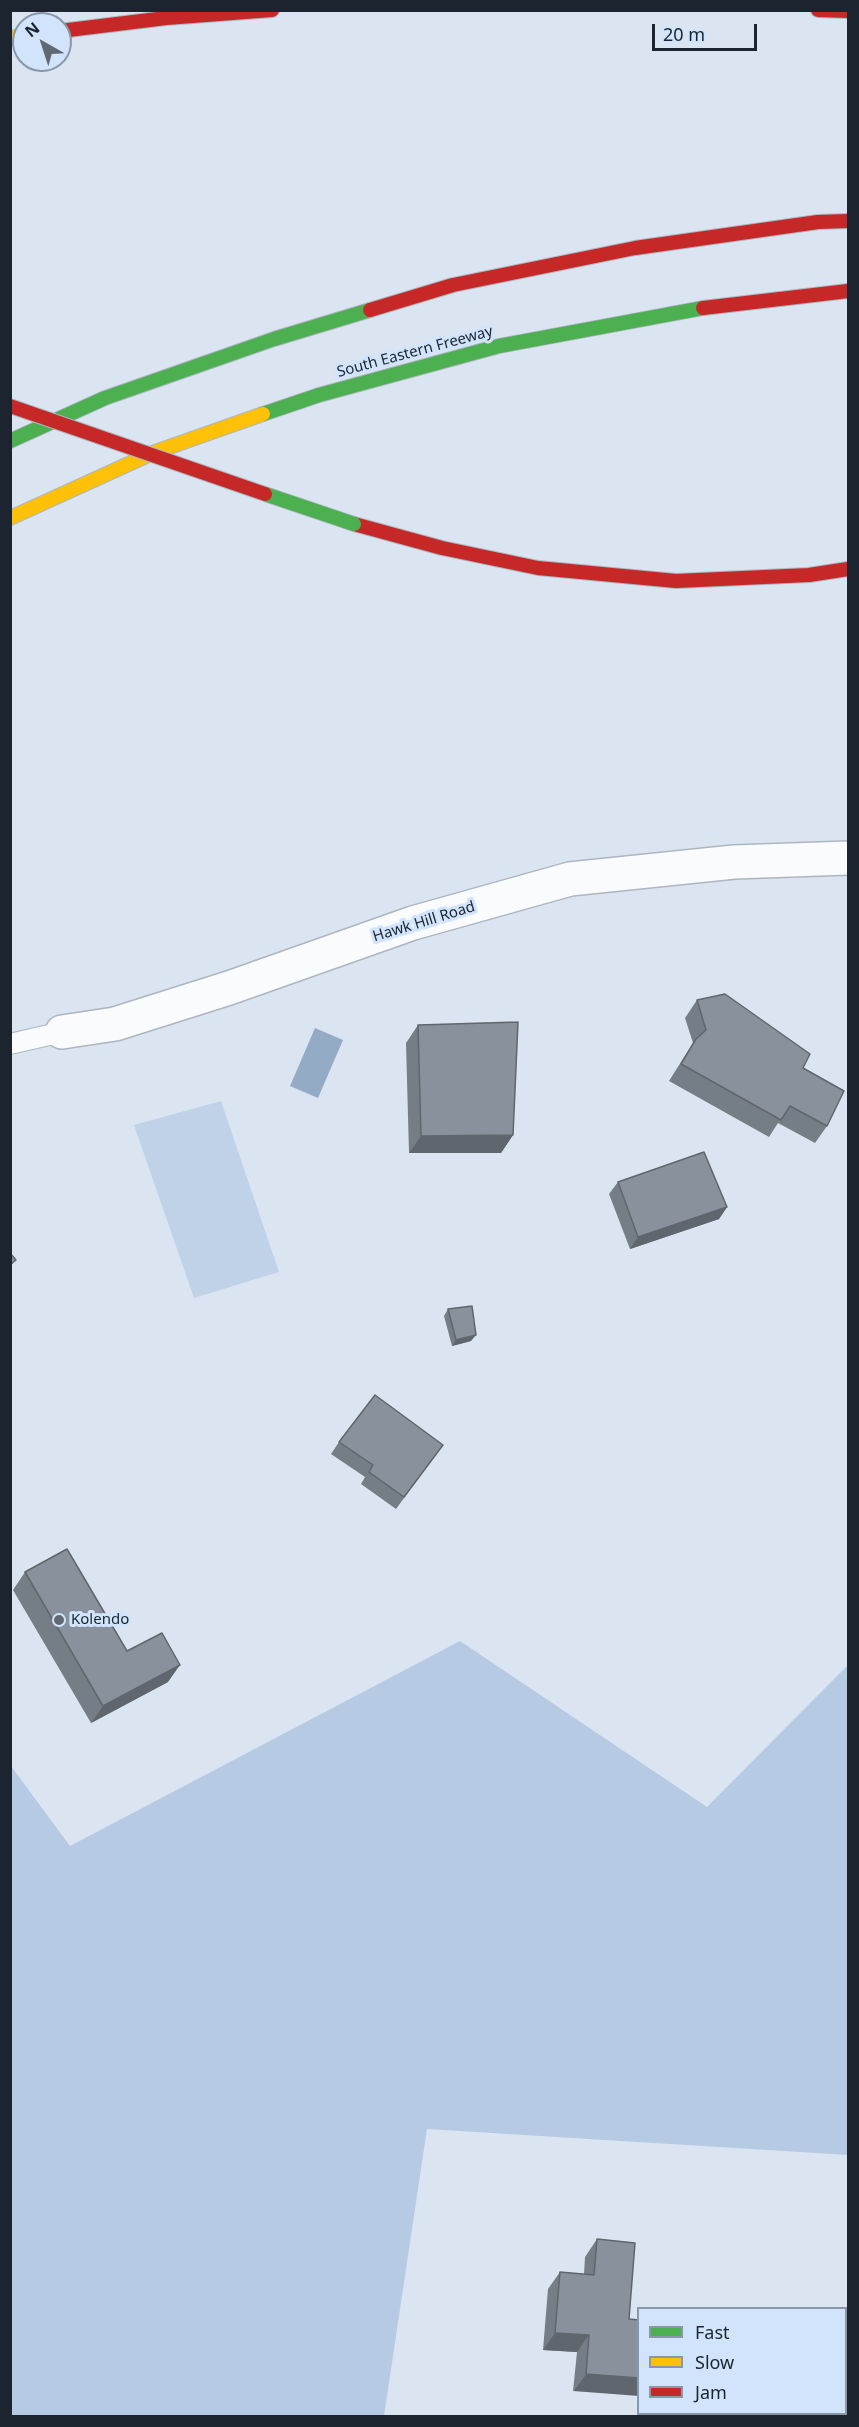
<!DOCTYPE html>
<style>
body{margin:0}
#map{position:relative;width:859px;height:2427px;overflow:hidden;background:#dbe5f1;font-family:"Noto Sans",sans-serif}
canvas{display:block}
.frame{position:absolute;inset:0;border:12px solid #1c252f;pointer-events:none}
.legend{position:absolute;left:637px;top:2307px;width:210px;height:108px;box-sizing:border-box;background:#d1e4fb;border:2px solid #8998a9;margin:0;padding:8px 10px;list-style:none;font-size:18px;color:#1c252f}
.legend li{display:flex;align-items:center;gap:12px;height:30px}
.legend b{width:30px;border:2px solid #8998a9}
.north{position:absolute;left:12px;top:12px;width:60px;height:60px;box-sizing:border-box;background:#d1e4fb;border:2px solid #8998a9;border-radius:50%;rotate:321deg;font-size:16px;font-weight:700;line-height:24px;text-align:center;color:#1c252f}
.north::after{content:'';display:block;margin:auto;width:21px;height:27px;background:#5f6873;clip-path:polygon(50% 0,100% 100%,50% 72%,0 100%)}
.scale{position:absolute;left:652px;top:24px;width:105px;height:27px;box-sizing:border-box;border:3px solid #1c252f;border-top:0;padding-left:8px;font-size:18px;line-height:21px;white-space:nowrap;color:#1c252f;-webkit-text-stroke:4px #d1e4fb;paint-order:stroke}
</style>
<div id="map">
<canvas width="859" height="2427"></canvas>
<div class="frame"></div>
<ul class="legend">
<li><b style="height:8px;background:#4caf50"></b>Fast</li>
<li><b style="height:8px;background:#ffc107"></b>Slow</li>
<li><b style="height:8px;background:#c62828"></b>Jam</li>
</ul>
<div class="north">N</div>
<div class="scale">20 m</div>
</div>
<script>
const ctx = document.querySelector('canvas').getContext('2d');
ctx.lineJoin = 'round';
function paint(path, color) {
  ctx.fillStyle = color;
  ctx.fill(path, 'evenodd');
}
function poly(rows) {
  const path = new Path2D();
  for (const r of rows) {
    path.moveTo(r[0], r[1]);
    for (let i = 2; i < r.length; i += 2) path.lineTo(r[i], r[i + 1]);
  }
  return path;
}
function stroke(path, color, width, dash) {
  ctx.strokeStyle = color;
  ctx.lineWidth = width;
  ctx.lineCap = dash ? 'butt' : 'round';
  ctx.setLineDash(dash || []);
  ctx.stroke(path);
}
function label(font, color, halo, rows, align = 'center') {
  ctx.font = font + ' "Noto Sans",sans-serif';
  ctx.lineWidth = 6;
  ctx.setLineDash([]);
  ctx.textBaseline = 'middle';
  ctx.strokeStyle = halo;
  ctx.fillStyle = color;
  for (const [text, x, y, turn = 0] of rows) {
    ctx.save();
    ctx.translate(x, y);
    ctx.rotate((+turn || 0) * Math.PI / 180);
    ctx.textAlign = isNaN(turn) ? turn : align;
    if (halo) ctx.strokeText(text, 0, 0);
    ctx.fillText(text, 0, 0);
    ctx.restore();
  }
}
paint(poly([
 [221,1101,279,1272,194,1298,134,1125]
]), '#c0d2e8');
paint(poly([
 [460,1641,707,1807,848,1665,848,2155,427,2129,384,2416,11,2416,11,1766,70,1846]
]), '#b6cae3');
paint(poly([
 [315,1028,343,1040,318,1098,290,1086]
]), '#94abc6');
const lane = poly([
 [10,1044,62,1032]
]);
const street = poly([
 [62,1032,115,1024,229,988,413,923,570,879,734,862,848,858]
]);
const fast = poly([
 [263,414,319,395,499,346,703,308],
 [10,441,105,398,274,339,370,310]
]);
const slow = poly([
 [10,38,24,36],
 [10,518,155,452,263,414]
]);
const jam = poly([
 [818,10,848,11],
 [60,31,166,18,272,10],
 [703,308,848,291],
 [370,310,453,285,635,248,818,222,848,221],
 [354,524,442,548,538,568,676,581,809,575,848,569]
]);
stroke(lane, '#adb6c0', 22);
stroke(street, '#adb6c0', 36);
stroke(fast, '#adb6c0', 16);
stroke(slow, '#adb6c0', 16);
stroke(jam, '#adb6c0', 16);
stroke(lane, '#fafbfd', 20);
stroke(street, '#fafbfd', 33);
stroke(fast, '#4caf50', 14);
stroke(slow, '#ffc107', 14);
stroke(jam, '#c62828', 14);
const fastBridge = poly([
 [265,494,354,524]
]);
const jamBridge = poly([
 [10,406,265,494]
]);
stroke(fastBridge, '#adb6c0', 16, []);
stroke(jamBridge, '#adb6c0', 16, []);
stroke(fastBridge, '#4caf50', 14);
stroke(jamBridge, '#c62828', 14);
paint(poly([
 [697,1000,803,1068,827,1126,815,1143,778,1123,769,1137,669,1081,693,1043,685,1018],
 [418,1025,513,1135,501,1153,409,1153,406,1043],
 [618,1182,727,1207,719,1219,630,1249,609,1194],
 [448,1309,471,1341,452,1346,444,1316],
 [339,1442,443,1445,396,1509,361,1484,365,1477,331,1454],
 [25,1572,127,1651,168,1682,91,1723,13,1590],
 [597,2239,629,2319,573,2391,577,2352,543,2350,548,2289,560,2272,584,2274,585,2257]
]), '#757d86');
paint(poly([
 [513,1135,501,1153,409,1153,421,1136],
 [727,1207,719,1219,630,1249,638,1237],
 [476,1335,471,1341,452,1346,456,1340],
 [180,1665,168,1682,91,1723,103,1706],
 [555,2333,589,2335,577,2352,543,2350],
 [586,2374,639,2378,639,2396,573,2391]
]), '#5f666d');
const building = poly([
 [725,994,810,1054,803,1068,844,1091,827,1126,790,1106,781,1120,681,1064,696,1039,706,1030,697,1000,725,994],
 [518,1022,513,1135,421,1136,418,1025,518,1022],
 [704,1152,727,1207,638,1237,618,1182,704,1152],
 [10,1253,16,1260,10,1265,10,1253],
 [472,1306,476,1335,456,1340,448,1309,472,1306],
 [375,1395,443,1445,404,1497,369,1472,373,1465,339,1442,375,1395],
 [67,1549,127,1651,162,1633,180,1665,103,1706,25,1572,67,1549],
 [597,2239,635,2243,629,2319,639,2320,639,2378,586,2374,589,2335,555,2333,560,2272,594,2275,597,2239],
 [706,2414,731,2414,733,2416,701,2416,706,2414]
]);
paint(building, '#88919c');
stroke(building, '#5f666d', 1.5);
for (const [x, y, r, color] of [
 [59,1620,6,"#5f6873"]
]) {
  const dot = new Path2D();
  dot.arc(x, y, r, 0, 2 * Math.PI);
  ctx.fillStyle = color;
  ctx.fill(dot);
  stroke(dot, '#d1e4fb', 2);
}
label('15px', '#1c252f', '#d1e4fb', [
 ["South Eastern Freeway",415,352,-15],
 ["Hawk Hill Road",424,922,-17]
]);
label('15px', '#1c252f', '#d1e4fb', [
 ["Kolendo",71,1620]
], 'left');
</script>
